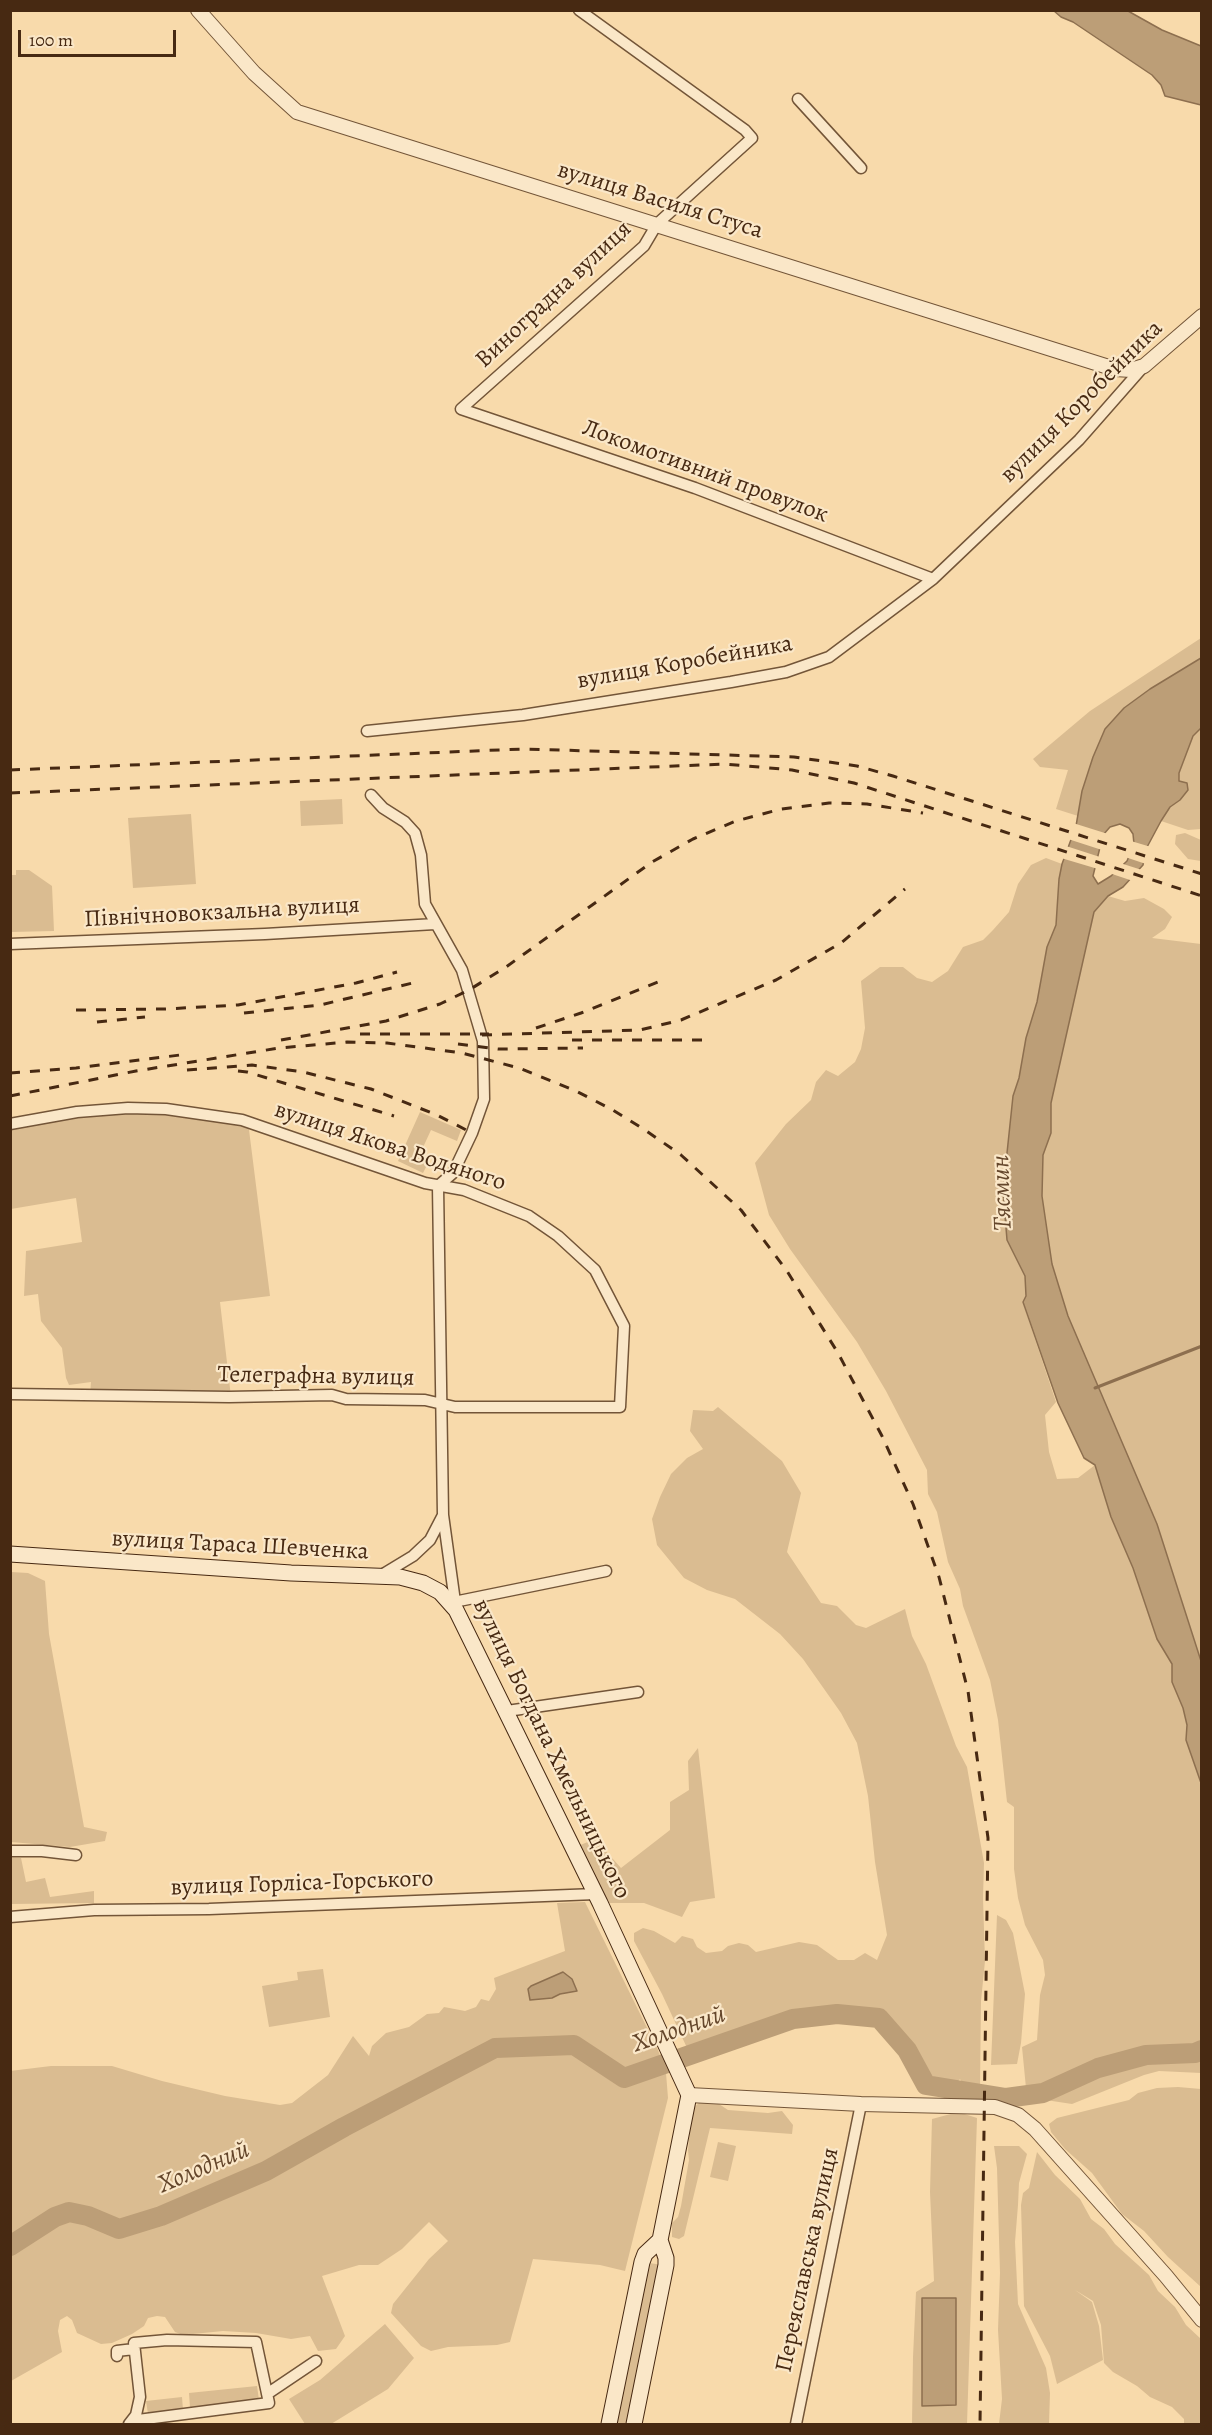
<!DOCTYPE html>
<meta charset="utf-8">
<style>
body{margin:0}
#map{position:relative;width:1212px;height:2435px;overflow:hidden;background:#f8daab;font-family:Alegreya,serif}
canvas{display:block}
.frame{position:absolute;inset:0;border:12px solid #472912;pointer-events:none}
.scale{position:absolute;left:18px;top:30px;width:158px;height:27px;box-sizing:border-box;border:3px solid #472912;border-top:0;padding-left:8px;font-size:18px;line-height:21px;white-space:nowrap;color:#472912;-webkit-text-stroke:4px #fae7c8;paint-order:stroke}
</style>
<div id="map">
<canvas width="1212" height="2435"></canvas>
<div class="frame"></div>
<div class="scale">100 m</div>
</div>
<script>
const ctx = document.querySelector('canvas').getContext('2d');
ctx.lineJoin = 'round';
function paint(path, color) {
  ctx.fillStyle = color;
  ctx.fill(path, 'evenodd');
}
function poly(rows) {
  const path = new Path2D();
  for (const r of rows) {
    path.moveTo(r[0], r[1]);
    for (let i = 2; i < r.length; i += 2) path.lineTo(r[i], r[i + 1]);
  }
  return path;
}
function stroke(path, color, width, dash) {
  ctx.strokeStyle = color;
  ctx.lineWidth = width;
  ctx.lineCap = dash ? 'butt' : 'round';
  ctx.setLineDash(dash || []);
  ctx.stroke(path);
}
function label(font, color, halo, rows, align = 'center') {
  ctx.font = font + ' Alegreya,serif';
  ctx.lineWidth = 4.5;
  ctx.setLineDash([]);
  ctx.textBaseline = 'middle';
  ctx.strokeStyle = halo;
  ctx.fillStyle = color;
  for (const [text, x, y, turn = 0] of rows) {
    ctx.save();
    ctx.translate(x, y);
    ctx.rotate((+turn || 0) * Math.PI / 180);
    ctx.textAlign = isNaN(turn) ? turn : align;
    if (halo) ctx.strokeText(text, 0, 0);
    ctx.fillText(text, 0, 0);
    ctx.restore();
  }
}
paint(poly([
 [1201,638,1201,658,1150,689,1124,708,1105,729,1082,791,1078,816,1056,809,1068,770,1040,767,1033,759,1090,711],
 [1201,728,1201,829,1188,830,1161,821,1170,807,1180,800,1179,773,1193,736],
 [342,799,343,824,301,826,300,801],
 [191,814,196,884,133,888,128,818],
 [1185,833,1201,840,1201,861,1188,859,1175,844,1176,835],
 [1046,858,1062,864,1059,879,1056,925,1047,947,1037,1002,1026,1038,1019,1078,1013,1096,1003,1191,1007,1240,1025,1276,1026,1296,1023,1303,1056,1402,1045,1415,1049,1452,1057,1479,1078,1478,1095,1465,1111,1517,1131,1563,1157,1639,1172,1664,1172,1682,1183,1708,1187,1725,1186,1740,1201,1783,1201,2073,1159,2071,1144,2075,1072,2104,1039,2099,1026,2088,1022,2047,1037,2040,1040,1995,1045,1975,1043,1960,1025,1925,1018,1898,1014,1869,1014,1807,1007,1802,998,1720,990,1680,963,1606,960,1589,948,1562,937,1512,928,1494,927,1470,886,1391,857,1342,790,1249,769,1215,755,1163,786,1124,811,1100,816,1082,826,1070,838,1076,855,1062,861,1049,865,1028,861,981,880,967,903,967,917,978,932,982,948,971,963,947,983,940,993,930,1009,912,1018,884,1031,865],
 [16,870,29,870,52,886,54,931,11,932,11,875,16,875],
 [1108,896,1125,901,1144,898,1164,909,1172,917,1165,929,1152,938,1201,944,1201,1661,1157,1524,1068,1317,1052,1264,1042,1196,1043,1155,1051,1133,1051,1103,1094,912],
 [128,1108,248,1122,270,1296,220,1302,231,1397,90,1395,91,1382,69,1385,66,1378,62,1348,41,1321,38,1294,24,1296,26,1251,82,1242,76,1198,11,1209,11,1124],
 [420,1112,461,1130,457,1141,431,1130,419,1156,429,1161,423,1173,398,1161],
 [718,1407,782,1461,801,1493,787,1552,821,1603,837,1606,856,1625,866,1628,905,1609,912,1636,926,1664,956,1746,967,1767,984,1863,983,1898,985,1961,981,2001,980,2088,973,2094,962,2090,964,2087,960,2079,957,2083,942,2083,925,2074,896,2032,879,2015,849,2011,784,2016,777,2025,697,2052,688,2050,662,1994,634,1941,634,1933,643,1928,654,1931,675,1943,682,1936,693,1939,697,1947,706,1953,722,1951,728,1946,739,1943,748,1945,756,1952,799,1942,817,1945,838,1960,854,1960,865,1953,877,1960,887,1935,875,1862,868,1796,857,1743,841,1713,803,1659,780,1634,735,1599,707,1590,684,1578,657,1545,652,1519,660,1497,671,1474,687,1458,703,1449,690,1431,693,1410,713,1411],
 [11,1572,28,1573,45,1581,49,1634,84,1827,107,1832,105,1841,70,1847,11,1842],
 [698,1748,715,1898,690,1902,682,1917,644,1903,600,1903,573,1848,595,1839,621,1868,670,1830,670,1802,689,1790,688,1761],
 [11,1858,21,1858,26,1882,45,1878,50,1897,94,1891,94,1903,11,1904],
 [585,1902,658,2050,666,2073,668,2098,625,2271,600,2265,533,2259,510,2342,497,2345,448,2347,431,2351,421,2346,391,2313,393,2304,429,2259,448,2241,429,2222,402,2249,378,2265,359,2265,322,2276,345,2336,336,2349,318,2351,310,2336,291,2339,256,2333,223,2331,183,2335,175,2332,165,2317,157,2316,148,2318,144,2326,132,2334,112,2343,101,2344,77,2333,72,2320,67,2316,60,2320,58,2331,62,2352,11,2381,10,2071,51,2066,112,2066,162,2081,225,2096,280,2105,292,2103,328,2075,353,2036,369,2056,372,2046,386,2033,409,2027,427,2014,439,2013,444,2007,465,2011,476,2007,481,1999,489,2001,496,1989,494,1978,565,1951,557,1903],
 [997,1915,1006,1920,1013,1933,1025,1994,1021,2043,1017,2064,991,2065],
 [323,1969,330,2017,269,2027,262,1986,298,1980,297,1972],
 [1178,2087,1201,2089,1201,2287,1168,2257,1144,2231,1122,2214,1092,2173,1065,2149,1051,2132,1049,2124,1057,2118,1129,2100,1138,2093,1157,2088],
 [699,2103,719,2104,728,2110,768,2113,782,2111,793,2125,792,2134,710,2128,684,2236,679,2239,672,2237,672,2223,678,2217,681,2206,689,2160,688,2150,692,2109],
 [958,2112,977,2118,967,2424,912,2424,913,2357,916,2292,934,2281,930,2192,932,2119],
 [718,2142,736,2146,728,2181,710,2177],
 [994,2146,1019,2146,1027,2154,1019,2183,1018,2205,1015,2242,1018,2304,1046,2368,1050,2393,1049,2424,999,2424,1002,2399,998,2330,1000,2273,997,2168],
 [1037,2152,1055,2175,1080,2199,1091,2219,1104,2229,1115,2244,1149,2275,1158,2291,1175,2307,1186,2325,1201,2339,1201,2424,1184,2424,1184,2419,1172,2407,1150,2397,1137,2386,1113,2372,1104,2363,1101,2325,1093,2301,1075,2290,1092,2302,1099,2326,1103,2360,1057,2384,1050,2356,1024,2306,1021,2205,1023,2193,1029,2188],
 [642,2262,663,2265,629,2424,609,2424],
 [385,2324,414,2358,388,2389,331,2424,305,2424,289,2399,320,2380],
 [257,2386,259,2400,190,2408,189,2393],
 [182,2397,183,2410,148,2414,146,2401]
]), '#dabc91');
const water = poly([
 [1054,11,1128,11,1162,30,1201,46,1201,105,1165,96,1161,85,1152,75,1073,22,1061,17,1054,11],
 [1201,658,1201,728,1193,736,1179,773,1179,781,1187,783,1188,790,1180,800,1170,807,1161,821,1146,849,1143,865,1123,887,1108,896,1094,912,1051,1103,1051,1133,1043,1155,1042,1196,1052,1264,1068,1316,1157,1524,1201,1661,1201,1783,1186,1740,1187,1725,1183,1708,1172,1682,1172,1664,1157,1639,1133,1568,1111,1517,1095,1465,1084,1458,1058,1403,1023,1302,1026,1296,1025,1276,1007,1240,1003,1191,1013,1096,1019,1078,1026,1038,1037,1002,1047,947,1056,925,1059,879,1062,864,1076,826,1082,791,1093,757,1105,729,1124,708,1150,689,1201,658],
 [1120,824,1129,828,1133,834,1134,844,1127,861,1111,876,1098,884,1093,876,1103,835,1110,827,1120,824],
 [563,1972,572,1979,577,1991,560,1994,552,1998,530,2000,528,1989,531,1986,563,1972],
 [922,2298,956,2298,956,2405,922,2406,922,2298]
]);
paint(water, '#bc9e77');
stroke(water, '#8d6f4f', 1.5);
paint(poly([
 [1073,823,1108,834,1102,850,1068,839],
 [1131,841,1151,847,1146,864,1125,857],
 [1066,846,1100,857,1098,869,1061,858],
 [1120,863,1142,870,1133,881,1109,873]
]), '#f8daab');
stroke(poly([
 [1095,1388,1202,1346]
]), '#8d6f4f', 3);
stroke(poly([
 [10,2246,55,2217,69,2212,88,2216,119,2229,161,2216,266,2171,344,2127,495,2048,574,2045,624,2078,793,2019,837,2014,879,2018,907,2050,926,2085,1006,2098,1043,2093,1098,2068,1146,2055,1195,2053,1202,2050]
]), '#bc9e77', 20);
const minor = poly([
 [579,10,745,130,752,138,657,224,644,246,461,409,695,488,933,579],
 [798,99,861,168],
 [367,731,523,715,731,682,786,672,829,657,933,579,1079,440,1144,366],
 [371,795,383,808,405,822,415,833,421,855,425,904,462,970,483,1041,484,1099,472,1133,453,1173,438,1186,443,1515,456,1609],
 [10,944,265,934,435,924],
 [10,1124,77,1112,128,1108,166,1109,242,1120,425,1183,464,1190,529,1216,558,1236,595,1270,624,1326,620,1407,455,1407,425,1400,346,1399,332,1395,229,1397,10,1394],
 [380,1576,413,1556,430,1540,443,1515],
 [454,1602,606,1571],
 [507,1711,638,1692],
 [10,1851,42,1851,76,1855],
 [10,1917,94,1910,209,1909,596,1894],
 [167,2340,256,2342,269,2403,138,2420,129,2424,136,2415,140,2397,134,2343,167,2340],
 [117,2356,117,2351,134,2349],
 [267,2394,316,2361],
 [796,2424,861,2104]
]);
const tertiary = poly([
 [198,10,254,73,297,112,1115,369,1131,370,1144,366,1202,316],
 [689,2095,861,2104,995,2107,1018,2115,1035,2129,1166,2276,1202,2320]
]);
const secondary = poly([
 [10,1554,291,1573,400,1577,423,1583,440,1592,456,1610,600,1903,689,2095,660,2240,666,2258,666,2265,634,2424],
 [609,2424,642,2262,645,2254,660,2240]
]);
stroke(minor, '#735538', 13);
stroke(tertiary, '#735538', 16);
stroke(secondary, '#472912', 17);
stroke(minor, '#fae7c8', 10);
stroke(tertiary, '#fae7c8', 14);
stroke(secondary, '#fae7c8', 15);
stroke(poly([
 [10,770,523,749,794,757,857,766,893,776,1202,874],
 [10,793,725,764,792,770,854,783,1202,896],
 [76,1010,165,1009,238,1005,356,983,397,972],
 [244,1013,320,1005,417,982],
 [97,1022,145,1017],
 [536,1028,581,1013,663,980],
 [360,1034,489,1034],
 [482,1035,640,1030,681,1020,776,980,841,943,905,889],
 [281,1040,386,1021,440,1004,469,990,506,967,652,862,693,839,736,821,781,809,829,803,867,804,923,813],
 [572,1040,711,1040],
 [458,1044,498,1049,583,1048],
 [187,1070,252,1065,303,1072,371,1089,437,1115,472,1133],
 [238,1071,247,1072,394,1116],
 [10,1073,76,1068,180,1055],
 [10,1096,136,1071,279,1048,347,1042,387,1043,462,1053,519,1068,576,1091,611,1109,645,1130,681,1155,741,1210,787,1271,838,1353,882,1436,913,1504,939,1577,968,1691,988,1838,980,2424]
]), '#472912', 3, [10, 10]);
label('24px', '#472912', '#fae7c8', [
 ["вулиця Василя Стуса",660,201,17],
 ["Виноградна вулиця",554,295,-43],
 ["вулиця Коробейника",1082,402,-45],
 ["Локомотивний провулок",705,472,20],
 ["вулиця Коробейника",685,663,-10],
 ["Північновокзальна вулиця",222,913,-3],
 ["вулиця Якова Водяного",390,1147,18],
 ["Телеграфна вулиця",316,1377,1],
 ["вулиця Тараса Шевченка",240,1546,3],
 ["вулиця Богдана Хмельницького",551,1749,64],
 ["вулиця Горліса-Горського",302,1884,-2],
 ["Переяславська вулиця",808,2260,-78]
]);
label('italic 26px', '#64462b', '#fae7c8', [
 ["Тясмин",1003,1193,-92],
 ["Холодний",679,2030,-19],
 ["Холодний",204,2168,-23]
]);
</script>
